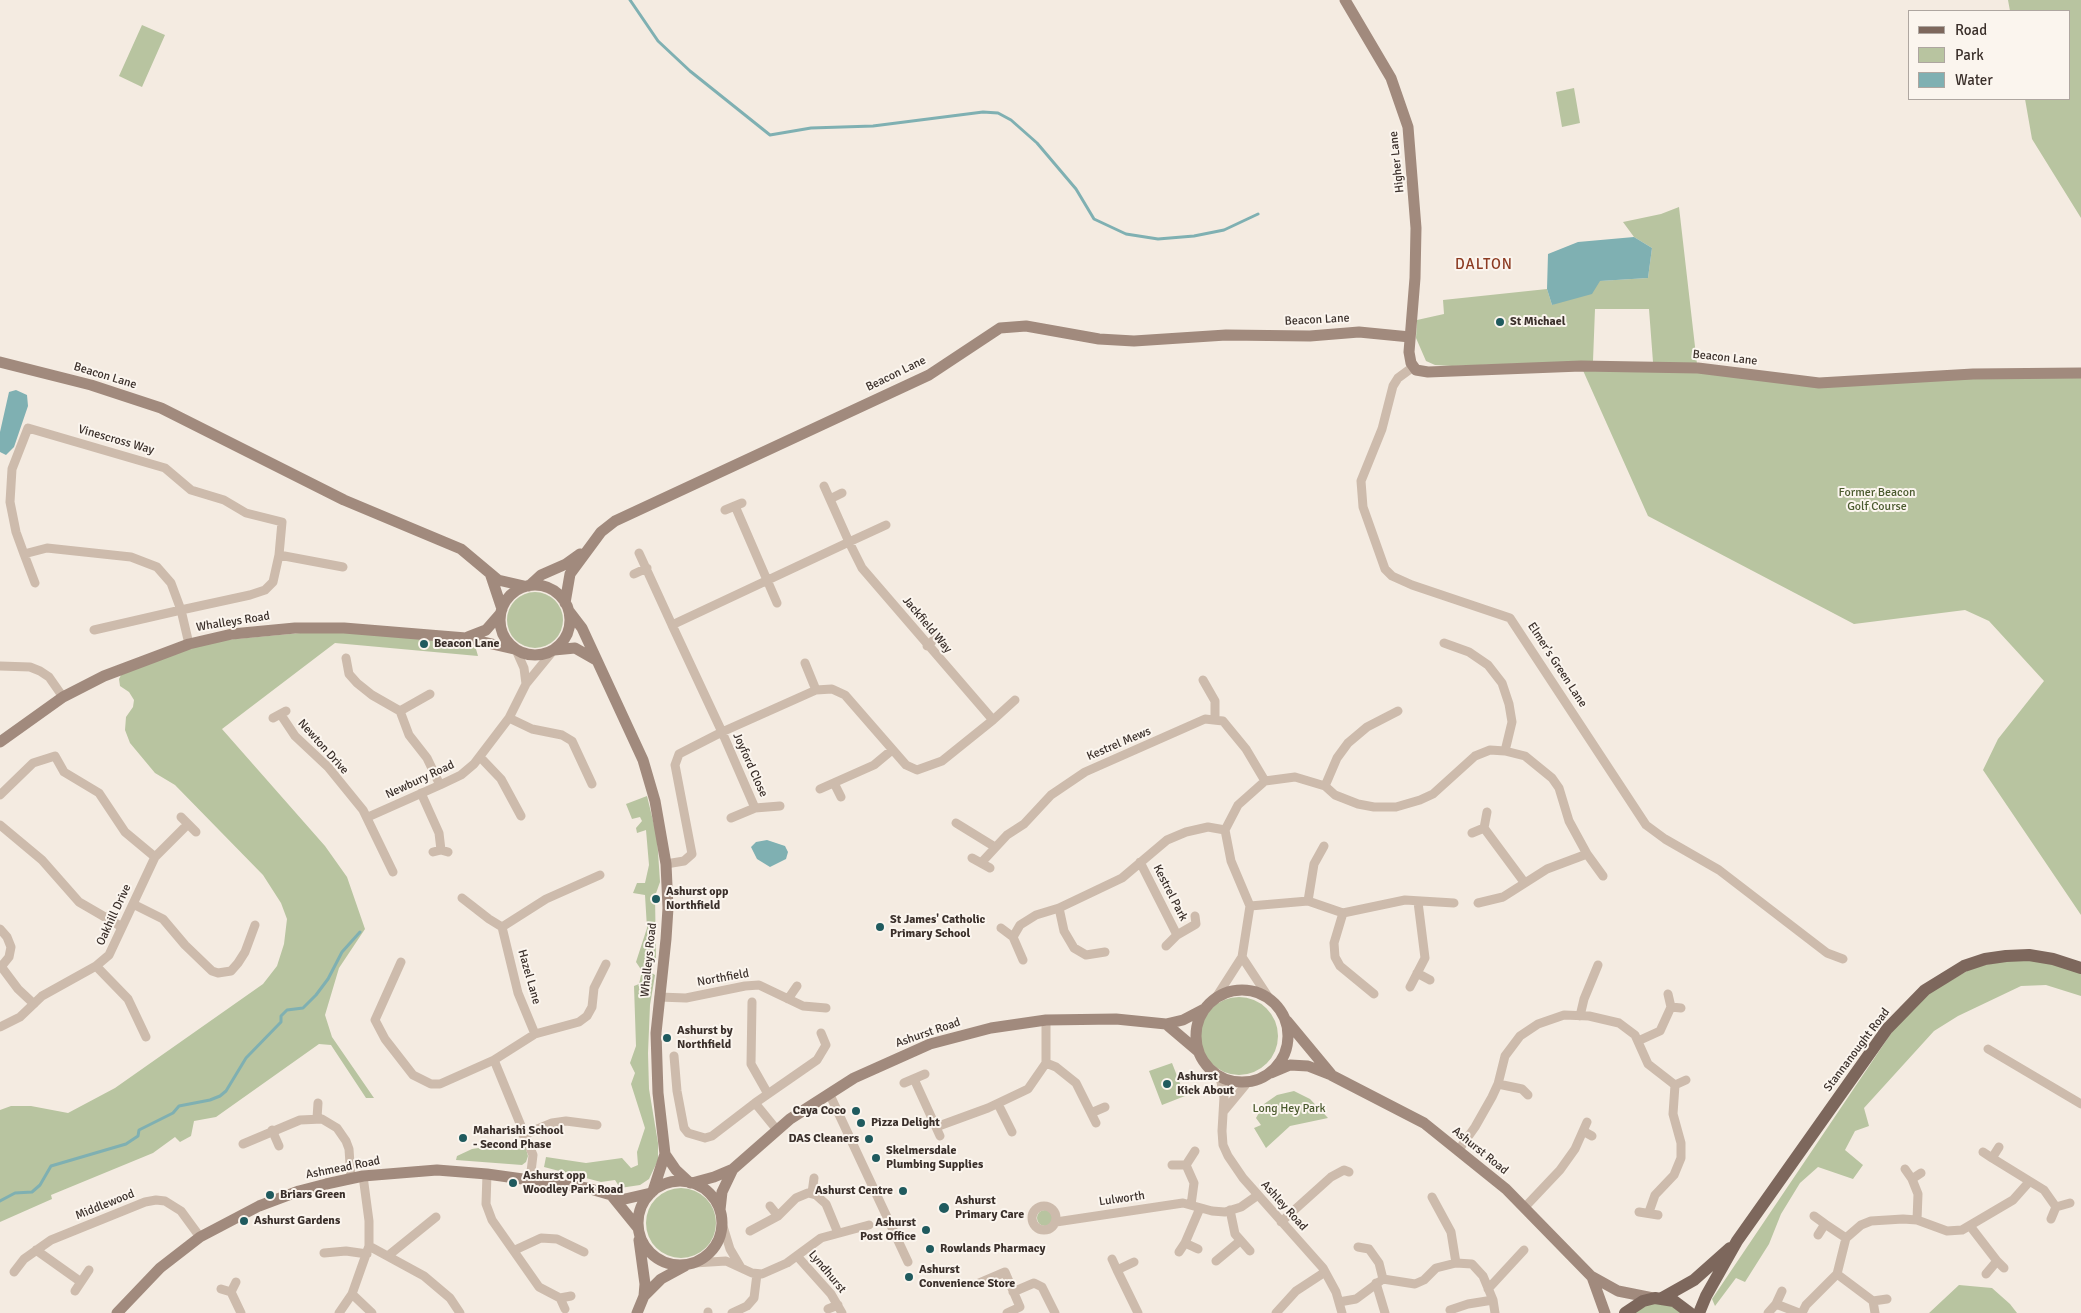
<!DOCTYPE html>
<style>
body{margin:0}
#map{position:relative;width:2081px;height:1313px;overflow:hidden;background:#f4ebe1;font-family:Signika,sans-serif}
canvas{display:block}
.legend{position:absolute;left:1908px;top:10px;width:162px;height:90px;box-sizing:border-box;background:#fbf5ee;border:1px solid #aea6a0;margin:0;padding:6px 9px;list-style:none;font-size:15px;color:#3b302b}
.legend li{display:flex;align-items:center;gap:10px;height:25px}
.legend b{width:25px;border:1px solid #aea6a0}
</style>
<div id="map">
<canvas width="2081" height="1313"></canvas>
<ul class="legend">
<li><b style="height:6px;background:#7d675c"></b>Road</li>
<li><b style="height:14px;background:#b8c4a0"></b>Park</li>
<li><b style="height:14px;background:#7fb0b2"></b>Water</li>
</ul>
</div>
<script>
const ctx = document.querySelector('canvas').getContext('2d');
ctx.lineJoin = 'round';
function paint(path, color) {
  ctx.fillStyle = color;
  ctx.fill(path, 'evenodd');
}
function poly(rows) {
  const path = new Path2D();
  for (const r of rows) {
    if (r.length === 3) {
      path.moveTo(r[0] + r[2], r[1]);
      path.arc(r[0], r[1], r[2], 0, 2 * Math.PI);
      continue;
    }
    path.moveTo(r[0], r[1]);
    for (let i = 2; i < r.length; i += 2) path.lineTo(r[i], r[i + 1]);
  }
  return path;
}
function stroke(path, color, width, dash) {
  ctx.strokeStyle = color;
  ctx.lineWidth = width;
  ctx.lineCap = dash ? 'butt' : 'round';
  ctx.setLineDash(dash || []);
  ctx.stroke(path);
}
function label(font, color, halo, rows, align = 'center') {
  ctx.font = font + ' Signika,sans-serif';
  ctx.lineWidth = 4;
  ctx.setLineDash([]);
  ctx.textBaseline = 'middle';
  ctx.strokeStyle = halo;
  ctx.fillStyle = color;
  for (const [text, x, y, turn = 0] of rows) {
    ctx.save();
    ctx.translate(x, y);
    ctx.rotate((+turn || 0) * Math.PI / 180);
    ctx.textAlign = isNaN(turn) ? turn : align;
    if (halo) ctx.strokeText(text, 0, 0);
    ctx.fillText(text, 0, 0);
    ctx.restore();
  }
}
paint(poly([
 [2008,0,2081,0,2081,218,2032,139,2025,99,2070,99,2070,11,2010,11],
 [142,25,165,35,142,87,119,76],
 [1574,88,1580,123,1562,127,1556,92],
 [1679,207,1697,364,1653,362,1649,309,1595,309,1593,361,1452,366,1435,365,1426,361,1416,338,1417,320,1444,314,1443,300,1547,289,1552,305,1599,281,1648,278,1652,248,1634,237,1623,222,1661,214],
 [1581,366,1698,368,1819,383,2081,373,2081,915,1983,770,1998,739,2044,681,1989,621,1965,610,1854,624,1648,516],
 [535,620,28],
 [322,631,466,640,476,649,478,656,335,643,222,729,325,846,347,877,365,929,339,968,325,1015,332,1037,374,1098,366,1098,331,1045,319,1044,216,1117,194,1121,191,1136,180,1142,175,1137,153,1153,51,1195,52,1199,0,1222,0,1110,11,1106,31,1106,68,1113,115,1088,263,984,277,966,284,944,287,919,281,903,263,875,175,785,155,773,130,743,125,730,126,717,133,707,134,700,129,692,120,686,119,679,123,671,214,641],
 [647,796,657,837,660,882,655,896,656,958,650,960,646,965,647,970,655,975,650,1005,648,1053,649,1089,658,1143,658,1160,649,1179,640,1185,620,1188,615,1180,601,1182,544,1167,546,1157,586,1163,622,1158,631,1168,638,1165,637,1152,645,1128,631,1084,635,1073,630,1063,636,1046,634,986,639,984,642,971,636,962,647,928,645,895,633,893,637,883,645,883,649,865,646,830,637,833,636,828,642,821,640,817,632,819,626,804],
 [2026,957,2081,971,2081,996,2046,985,2021,986,1958,1016,1934,1031,1864,1108,1869,1126,1855,1131,1845,1150,1863,1165,1853,1179,1818,1167,1800,1183,1781,1214,1769,1244,1745,1282,1736,1278,1715,1306,1712,1299,1896,1026,1924,996,1974,967],
 [1239,1036,39],
 [1172,1063,1185,1096,1162,1105,1149,1071],
 [1294,1091,1310,1099,1328,1118,1290,1126,1266,1148,1254,1128,1261,1125,1256,1118,1264,1104,1277,1095],
 [518,1142,525,1145,528,1156,526,1162,522,1165,456,1160,457,1156,472,1149],
 [681,1223,35],
 [1045,1218,8],
 [1959,1285,1992,1288,2010,1304,2017,1313,1929,1313],
 [1648,1303,1668,1303,1685,1313,1631,1313]
]), '#b8c4a0');
paint(poly([
 [1634,237,1652,248,1648,278,1600,281,1592,294,1552,305,1547,289,1548,254,1578,242],
 [16,390,27,395,28,406,14,447,6,455,0,452,0,432,9,392],
 [767,840,785,846,788,852,786,859,770,867,757,859,751,847,756,842]
]), '#7fb0b2');
stroke(poly([
 [630,0,658,41,690,71,770,135,811,128,873,126,983,112,998,113,1011,120,1037,143,1076,189,1094,219,1126,234,1158,239,1194,236,1224,230,1258,214],
 [0,1201,15,1193,32,1192,40,1185,51,1166,126,1144,138,1136,139,1130,173,1113,179,1106,210,1100,220,1096,226,1091,246,1058,281,1022,281,1016,287,1010,303,1008,316,995,328,979,342,952,360,932]
]), '#7fb0b2', 3);
stroke(poly([
 [1413,367,1398,378,1393,386,1382,429,1361,481,1363,507,1385,569,1392,576,1412,585,1510,618,1646,825,1665,839,1719,870,1827,953,1843,959],
 [824,486,849,542,886,525],
 [830,499,842,493],
 [735,506,777,603],
 [725,510,742,503],
 [639,553,672,625],
 [24,554,35,583],
 [279,555,343,567],
 [634,574,647,568],
 [94,630,181,610,250,595,265,590,273,582,279,555,282,522,246,513,224,500,191,490,165,468,28,428,12,469,10,502,16,532,24,554,47,548,131,557,157,567,171,583,181,610,189,644],
 [1444,643,1469,652,1488,665,1502,683,1509,704,1512,722,1505,751],
 [927,646,939,635],
 [516,650,524,668,526,684],
 [346,658,349,674,357,683,372,695,400,711,409,735,427,758,440,785],
 [805,663,816,690],
 [0,666,30,667,40,671,49,677,63,697],
 [1203,680,1215,701,1215,720],
 [400,711,430,694],
 [281,715,295,736,328,767,363,810,393,872],
 [273,718,286,711],
 [509,718,532,729,562,735,572,741,592,784],
 [993,720,1015,700],
 [480,757,501,779,521,816],
 [834,783,841,797],
 [1325,786,1337,758,1348,743,1367,727,1398,711],
 [820,789,874,765,892,750],
 [421,793,439,833,441,850],
 [0,795,33,763,55,756,64,772,99,793,125,832,155,857],
 [181,817,196,832],
 [368,817,440,785,461,775,474,764,509,718,526,684,553,651],
 [731,818,755,808,780,806],
 [956,823,995,847],
 [0,825,42,860,79,902,122,927],
 [1484,828,1524,882],
 [1472,833,1484,828,1487,812],
 [433,852,441,850,448,852],
 [972,858,990,868],
 [1140,862,1177,935],
 [981,863,1007,835,1024,824,1051,795,1085,772,1205,719,1223,721,1246,749,1265,781],
 [666,864,684,861,692,854,675,765,679,754,722,732,816,690,832,689,845,695,906,765,917,770,942,761,993,720,862,568,849,542,672,625,722,732,755,808],
 [462,898,489,919,502,927],
 [1308,901,1314,864,1324,846],
 [1478,903,1503,897,1547,869,1587,854,1603,876],
 [133,904,163,919,185,945,212,971,218,973,231,971,238,963,245,952,255,925],
 [1250,906,1308,901,1343,913,1405,900,1454,903],
 [1059,908,1064,931,1074,948,1086,955,1105,952],
 [1343,913,1334,943,1335,957,1340,966,1374,994],
 [1001,928,1013,937,1023,960],
 [0,929,7,937,11,947,9,957,1,967],
 [1013,937,1020,925,1036,915,1059,908,1122,878,1167,840,1186,832,1208,827,1225,830],
 [1166,946,1177,935,1196,924,1195,916],
 [1242,957,1269,998],
 [401,962,375,1020,385,1039,413,1075,431,1084,440,1084,494,1060,535,1034,579,1022,587,1016,592,1007,594,988,606,964],
 [0,965,18,989,34,1004],
 [96,966,128,999,146,1037],
 [1417,973,1430,980],
 [1410,987,1425,958,1418,902],
 [1668,994,1671,1007,1681,1008],
 [1217,996,1242,957,1250,906,1231,861,1225,830,1238,805,1265,781,1295,777,1325,786,1335,795,1358,804,1374,807,1396,807,1420,800,1433,794,1475,756,1490,750,1505,751,1525,756,1552,778,1559,788,1569,821,1587,854],
 [659,997,686,998,745,986,759,985,803,1006,826,1008],
 [788,999,797,986],
 [752,1002,751,1064,768,1094],
 [1580,1016,1584,999,1598,965],
 [0,1027,20,1017,42,996,96,966,109,955,155,857,188,824],
 [535,1034,518,993,502,927,546,899,600,875],
 [1638,1041,1660,1031,1671,1007],
 [1988,1049,2081,1104],
 [674,1056,677,1091,684,1128,688,1133,705,1138,712,1136,755,1103],
 [494,1060,533,1155,530,1180],
 [1046,1063,1056,1067,1076,1083,1091,1113],
 [1220,1077,1224,1097,1222,1131,1223,1145,1228,1156,1243,1178,1323,1268,1336,1292,1342,1313],
 [914,1079,940,1136],
 [904,1083,925,1074],
 [1498,1084,1522,1089,1528,1095],
 [1675,1085,1686,1080],
 [829,1093,908,1262],
 [998,1104,1012,1132],
 [1224,1111,1248,1082],
 [317,1118,318,1103],
 [1587,1122,1583,1131,1592,1136],
 [1096,1123,1091,1113,1105,1107],
 [936,1127,988,1108,1028,1089,1046,1063,1046,1020],
 [272,1130,279,1146],
 [777,1130,755,1103,817,1060,826,1045,821,1033],
 [523,1135,552,1123,566,1121,597,1125],
 [243,1144,300,1120,322,1119,337,1128,346,1141,349,1149,351,1179],
 [1458,1151,1475,1127,1492,1097,1498,1084,1505,1056,1520,1036,1538,1024,1564,1015,1589,1016,1619,1023,1635,1035,1648,1064,1675,1085,1673,1114,1681,1143,1681,1158,1674,1175,1655,1195,1649,1212],
 [1983,1152,1992,1158,1999,1147],
 [1992,1158,2044,1190,2056,1207],
 [1172,1165,1186,1165,1195,1151],
 [1186,1165,1194,1183,1191,1205],
 [1905,1169,1912,1179,1921,1173],
 [487,1174,486,1204,492,1220,539,1287,560,1298],
 [1912,1179,1918,1194,1917,1220],
 [812,1193,814,1178],
 [1432,1197,1451,1232,1456,1263],
 [770,1206,778,1216],
 [1044,1218,12],
 [1525,1207,1560,1170,1575,1149,1583,1131],
 [1230,1210,1235,1234,1250,1251],
 [1639,1212,1658,1215],
 [1814,1216,1825,1224,1818,1235],
 [2051,1219,2056,1207,2070,1203],
 [1056,1222,1183,1203,1212,1211,1225,1212,1241,1207,1258,1195],
 [1281,1222,1331,1177,1344,1170,1349,1172],
 [722,1223,730,1249,740,1266],
 [1825,1224,1846,1238],
 [1970,1226,1997,1261],
 [750,1231,778,1216,796,1198,808,1193,816,1195,826,1204,838,1233],
 [1185,1243,1200,1208],
 [369,1246,424,1276,450,1298,460,1313],
 [1358,1247,1369,1249,1379,1263,1383,1279],
 [36,1250,81,1282],
 [515,1250,541,1238,557,1239,584,1252],
 [1179,1252,1185,1243,1198,1249],
 [324,1253,346,1251,367,1254],
 [389,1255,436,1217],
 [797,1256,831,1294,842,1313],
 [1112,1259,1117,1270,1134,1262],
 [1216,1261,1240,1241],
 [694,1263,726,1261,752,1273,762,1274,787,1263,821,1238,869,1225],
 [1117,1270,1138,1313],
 [14,1272,24,1259,51,1240,145,1202,156,1200,165,1201,181,1211,200,1237],
 [1837,1274,1873,1301],
 [1986,1274,1997,1261,2004,1268],
 [1376,1283,1385,1313],
 [977,1284,1005,1272,1020,1307,1007,1313],
 [221,1289,231,1292,236,1282],
 [1488,1289,1524,1250],
 [75,1291,89,1270],
 [231,1292,241,1313],
 [1013,1292,1034,1283,1042,1287,1055,1313],
 [352,1294,372,1313],
 [1339,1302,1356,1299,1383,1279,1415,1284,1424,1280,1436,1268,1456,1263,1472,1264,1483,1276,1493,1300,1495,1313],
 [1776,1304,1799,1313],
 [565,1309,560,1298,571,1296],
 [828,1309,838,1305],
 [1450,1310,1468,1304,1493,1300],
 [708,1312,708,1313],
 [339,1313,352,1294,369,1246,369,1221,363,1176],
 [732,1313,747,1306,754,1298,757,1274],
 [1276,1313,1296,1291,1325,1272],
 [1768,1313,1776,1304,1782,1291],
 [1802,1313,1806,1305,1837,1274,1846,1238,1861,1225,1871,1221,1903,1219,1917,1220,1947,1231,1962,1230,2013,1200,2029,1182],
 [1875,1313,1873,1301,1887,1299]
]), '#cdbbac', 9);
stroke(poly([
 [1345,0,1391,78,1408,127,1416,228,1415,278,1409,352,1411,363,1416,370,1428,372,1581,366,1698,368,1819,383,1973,374,2081,373],
 [0,362,91,385,161,408,344,500,461,549,498,580,524,586],
 [491,576,502,609],
 [535,620,35],
 [529,586,541,575,566,564,580,554],
 [565,603,570,574,601,532,615,521,929,375,1000,328,1026,326,1099,339,1134,341,1226,335,1310,336,1359,332,1410,337],
 [569,611,582,628,643,760,655,801,666,864,668,908,666,939,656,1033,658,1093,665,1154,653,1191],
 [468,637,486,630,500,614],
 [554,650,575,648,596,660],
 [0,742,63,697,104,676,189,644,232,634,295,628,344,628,466,638,514,649],
 [1242,1036,46],
 [1287,1021,1331,1074],
 [1166,1024,1199,1052],
 [1271,1073,1290,1065,1308,1066,1331,1075,1424,1123,1506,1189,1591,1276,1618,1291,1653,1298],
 [665,1154,676,1170,690,1183],
 [680,1223,42],
 [692,1183,714,1177,733,1169,790,1119,854,1078,930,1044,991,1028,1046,1020,1116,1019,1166,1024,1183,1020,1204,1009],
 [612,1196,638,1228],
 [720,1210,722,1192,733,1169],
 [1592,1277,1605,1313],
 [644,1296,661,1279,685,1266],
 [117,1313,160,1268,200,1237,259,1206,299,1191,326,1184,363,1176,437,1170,487,1174,587,1188,625,1199,651,1193],
 [637,1313,644,1296,645,1284,639,1240]
]), '#a18a7d', 11);
stroke(poly([
 [1662,1298,1694,1280,1730,1248],
 [1625,1313,1643,1301,1655,1298,1674,1301,1690,1313],
 [1699,1313,1706,1296,1737,1241,1887,1029,1925,990,1964,966,1985,959,2006,956,2029,955,2053,959,2081,968]
]), '#7d675c', 12);
for (const [x, y, r, color] of [
 [1500,322,5,"#1f5a5e"],
 [424,644,5,"#1f5a5e"],
 [656,899,5,"#1f5a5e"],
 [880,927,5,"#1f5a5e"],
 [667,1038,5,"#1f5a5e"],
 [1167,1084,5,"#1f5a5e"],
 [856,1111,5,"#1f5a5e"],
 [861,1123,5,"#1f5a5e"],
 [463,1138,5,"#1f5a5e"],
 [869,1139,5,"#1f5a5e"],
 [876,1158,5,"#1f5a5e"],
 [513,1183,5,"#1f5a5e"],
 [903,1191,5,"#1f5a5e"],
 [270,1195,5,"#1f5a5e"],
 [944,1208,6,"#1f5a5e"],
 [244,1221,5,"#1f5a5e"],
 [926,1230,5,"#1f5a5e"],
 [930,1249,5,"#1f5a5e"],
 [909,1277,5,"#1f5a5e"]
]) {
  const dot = new Path2D();
  dot.arc(x, y, r, 0, 2 * Math.PI);
  ctx.fillStyle = color;
  ctx.fill(dot);
  stroke(dot, '#fbf5ee', 2);
}
label('12px', '#3b302b', '#fbf5ee', [
 ["Higher Lane",1397,162,-96],
 ["Beacon Lane",1317,320,-3],
 ["Beacon Lane",1725,358,6],
 ["Beacon Lane",896,374,-26],
 ["Beacon Lane",105,376,17],
 ["Vinescross Way",116,440,16],
 ["Whalleys Road",233,622,-9],
 ["Jackfield Way",927,625,50],
 ["Elmer's Green Lane",1557,665,57],
 ["Kestrel Mews",1119,744,-23],
 ["Newton Drive",323,747,48],
 ["Joyford Close",750,765,66],
 ["Newbury Road",420,780,-25],
 ["Kestrel Park",1170,893,63],
 ["Oakhill Drive",114,915,-65],
 ["Whalleys Road",649,960,-84],
 ["Hazel Lane",529,977,74],
 ["Northfield",723,978,-10],
 ["Ashurst Road",928,1033,-19],
 ["Stannanought Road",1857,1050,-53],
 ["Ashurst Road",1480,1151,39],
 ["Ashmead Road",343,1168,-11],
 ["Lulworth",1122,1199,-8],
 ["Middlewood",105,1205,-22],
 ["Ashley Road",1284,1206,48],
 ["Lyndhurst",827,1272,50]
]);
label('bold 12px', '#3b302b', '#fbf5ee', [
 ["St Michael",1510,322],
 ["Beacon Lane",434,644],
 ["Ashurst opp",666,892],
 ["Northfield",666,906],
 ["St James' Catholic",890,920],
 ["Primary School",890,934],
 ["Ashurst by",677,1031],
 ["Northfield",677,1045],
 ["Ashurst",1177,1077],
 ["Kick About",1177,1091],
 ["Caya Coco",846,1111,"right"],
 ["Pizza Delight",871,1123],
 ["Maharishi School",473,1131],
 ["- Second Phase",473,1145],
 ["DAS Cleaners",859,1139,"right"],
 ["Skelmersdale",886,1151],
 ["Plumbing Supplies",886,1165],
 ["Ashurst opp",523,1176],
 ["Woodley Park Road",523,1190],
 ["Ashurst Centre",893,1191,"right"],
 ["Briars Green",280,1195],
 ["Ashurst",955,1201],
 ["Primary Care",955,1215],
 ["Ashurst Gardens",254,1221],
 ["Ashurst",916,1223,"right"],
 ["Post Office",916,1237,"right"],
 ["Rowlands Pharmacy",940,1249],
 ["Ashurst",919,1270],
 ["Convenience Store",919,1284]
], 'left');
label('12px', '#4a5a2e', '#fbf5ee', [
 ["Former Beacon",1877,493],
 ["Golf Course",1877,507],
 ["Long Hey Park",1289,1109]
]);
ctx.letterSpacing = '1px';
label('15px', '#8c3b22', '#fbf5ee', [
 ["DALTON",1484,265]
]);
ctx.letterSpacing = '0px';
</script>
